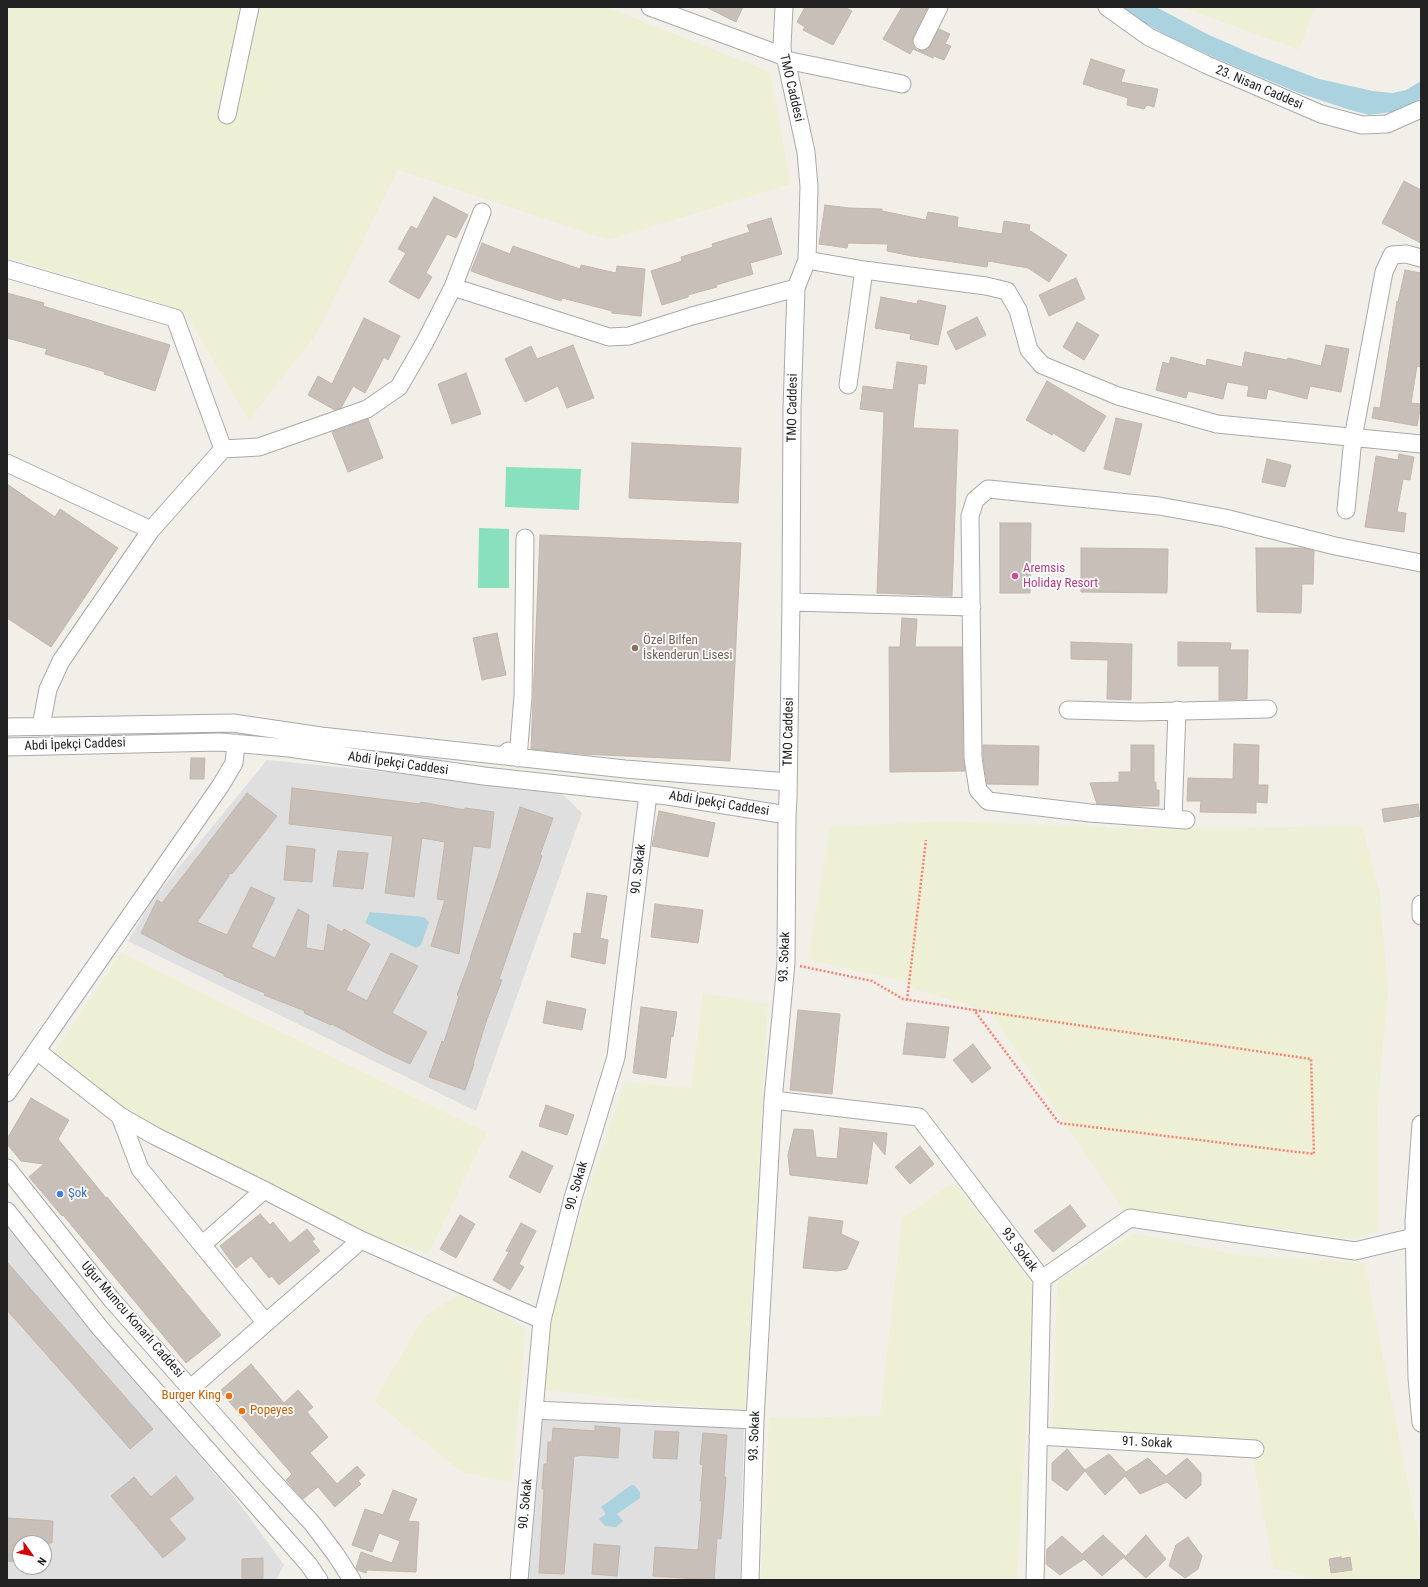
<!DOCTYPE html>
<meta charset="utf-8">
<style>
body{margin:0}
#map{position:relative;width:1428px;height:1587px;overflow:hidden;background:#f2efe9;font-family:"Roboto Condensed",sans-serif}
canvas{display:block}
.frame{position:absolute;inset:0;border:8px solid #222;pointer-events:none}
.north{position:absolute;left:12px;top:1535px;width:40px;height:40px;box-sizing:border-box;background:#fff;border:1px solid #a7a7a7;border-radius:50%;rotate:123deg;font-size:11px;font-weight:700;line-height:16px;text-align:center;color:#222}
.north::after{content:'';display:block;margin:auto;width:14px;height:18px;background:#d40000;clip-path:polygon(50% 0,100% 100%,50% 72%,0 100%)}
</style>
<div id="map">
<canvas width="1428" height="1587"></canvas>
<div class="frame"></div>
<div class="north">N</div>
</div>
<script>
const ctx = document.querySelector('canvas').getContext('2d');
ctx.lineJoin = 'round';
function paint(path, color) {
  ctx.fillStyle = color;
  ctx.fill(path, 'evenodd');
}
function poly(rows) {
  const path = new Path2D();
  for (const r of rows) {
    path.moveTo(r[0], r[1]);
    for (let i = 2; i < r.length; i += 2) path.lineTo(r[i], r[i + 1]);
  }
  return path;
}
function stroke(path, color, width, dash) {
  ctx.strokeStyle = color;
  ctx.lineWidth = width;
  ctx.lineCap = dash ? 'butt' : 'round';
  ctx.setLineDash(dash || []);
  ctx.stroke(path);
}
function label(font, color, halo, rows, align = 'center') {
  ctx.font = font + ' "Roboto Condensed",sans-serif';
  ctx.lineWidth = 3.5;
  ctx.setLineDash([]);
  ctx.textBaseline = 'middle';
  ctx.strokeStyle = halo;
  ctx.fillStyle = color;
  for (const [text, x, y, turn = 0] of rows) {
    ctx.save();
    ctx.translate(x, y);
    ctx.rotate((+turn || 0) * Math.PI / 180);
    ctx.textAlign = isNaN(turn) ? turn : align;
    if (halo) ctx.strokeText(text, 0, 0);
    ctx.fillText(text, 0, 0);
    ctx.restore();
  }
}
paint(poly([
 [267,760,557,789,582,813,476,1111,128,941,153,899],
 [7,1227,239,1503,284,1565,276,1580,7,1580],
 [20,1543,44,1543,44,1567,20,1567],
 [539,1415,744,1424,740,1580,528,1580]
]), '#e0dfdf');
paint(poly([
 [7,7,607,7,770,72,791,184,609,240,398,170,316,335,249,420,184,311,7,257],
 [1182,7,1315,7,1299,50],
 [946,821,1145,829,1362,826,1380,893,1388,991,1378,1105,1379,1231,1354,1239,1122,1208,990,1012,914,989,908,982,808,960,830,827],
 [121,953,487,1133,428,1254,352,1229,124,1111,54,1054],
 [703,993,768,1004,745,1411,544,1390,549,1320,585,1200,625,1082,691,1088],
 [954,1182,1034,1287,1017,1580,761,1580,769,1418,880,1416,902,1218],
 [1135,1233,1237,1255,1365,1263,1421,1549,1421,1579,1324,1580,1273,1568,1252,1454,1053,1430,1057,1282],
 [462,1292,526,1329,512,1482,463,1473,374,1401,424,1317]
]), '#eef0d5');
paint(poly([
 [506,467,581,469,579,510,505,507],
 [479,528,509,529,509,588,478,588]
]), '#88e0be');
paint(poly([
 [1122,7,1156,7,1209,35,1255,55,1319,79,1373,91,1392,93,1406,90,1421,81,1421,98,1409,105,1392,112,1369,115,1347,109,1299,93,1213,57,1170,37,1141,21],
 [370,912,424,917,429,922,421,945,416,948,365,923],
 [634,1485,640,1492,640,1498,617,1514,623,1521,616,1527,605,1526,599,1519,606,1514,601,1507,630,1486]
]), '#aad3df');
const building = poly([
 [706,7,743,7,736,22,706,7],
 [805,7,844,7,852,11,833,45,803,30,805,27,797,22,805,7],
 [902,7,928,7,913,37,912,42,913,46,917,50,923,51,928,49,939,29,950,34,945,44,951,46,944,60,934,56,933,58,913,49,910,54,883,39,902,7],
 [1091,59,1125,70,1121,82,1158,89,1154,107,1147,105,1144,109,1127,105,1128,98,1083,84,1091,59],
 [1404,181,1421,190,1421,243,1382,223,1404,181],
 [434,197,468,215,456,238,447,234,426,273,432,277,419,299,389,282,406,253,398,249,411,226,417,229,434,197],
 [825,205,849,208,882,209,882,211,926,220,928,212,958,217,957,227,1002,234,1004,221,1030,225,1029,230,1067,255,1049,282,1028,268,988,261,987,267,912,256,887,251,888,244,848,243,847,248,819,244,825,205],
 [771,218,782,254,750,263,753,274,716,285,717,287,688,295,688,297,662,305,651,271,682,261,681,257,713,247,712,244,750,232,747,225,771,218],
 [482,243,510,254,513,246,580,269,581,265,616,273,617,266,645,269,641,316,612,313,612,311,562,298,561,301,493,279,471,271,482,243],
 [1405,270,1421,273,1421,367,1417,366,1411,403,1421,404,1417,426,1372,418,1374,407,1380,408,1397,301,1398,302,1405,270],
 [1076,278,1085,299,1049,316,1039,295,1076,278],
 [7,293,44,303,43,306,170,345,155,391,104,374,105,372,45,354,47,349,7,338,7,293],
 [881,297,917,304,918,300,946,306,938,345,910,339,911,334,875,328,881,297],
 [977,317,986,335,956,350,947,332,977,317],
 [364,318,400,336,388,360,384,357,365,393,353,386,341,408,335,410,308,395,318,376,332,384,364,318],
 [1077,322,1099,335,1084,360,1063,347,1077,322],
 [573,345,594,398,567,408,558,386,525,402,505,359,531,346,537,359,573,345],
 [1326,345,1349,349,1341,392,1310,386,1307,399,1268,389,1266,399,1247,396,1249,386,1227,382,1223,399,1188,391,1186,398,1156,390,1163,362,1169,364,1171,357,1206,366,1207,359,1242,367,1245,352,1287,360,1288,358,1321,366,1326,345],
 [897,362,927,366,925,384,918,383,913,428,958,430,952,596,877,593,884,412,860,409,863,386,893,390,897,362],
 [466,373,481,414,452,424,438,384,466,373],
 [1047,381,1106,416,1084,452,1053,433,1052,435,1026,420,1047,381],
 [1116,418,1142,424,1130,475,1104,469,1116,418],
 [368,419,383,458,348,472,332,432,368,419],
 [632,443,741,448,738,503,629,498,632,443],
 [1399,454,1414,457,1410,480,1403,479,1397,512,1406,513,1404,532,1365,527,1376,456,1398,460,1399,454],
 [1267,459,1291,465,1285,487,1262,482,1267,459],
 [7,484,55,517,60,509,118,548,51,647,7,618,7,484],
 [1000,523,1031,523,1030,593,1000,593,1000,523],
 [540,535,741,543,730,761,582,754,531,749,540,535],
 [1081,548,1168,549,1167,593,1081,592,1081,548],
 [1256,548,1303,548,1314,551,1313,584,1302,584,1301,613,1257,612,1256,548],
 [902,618,917,619,915,647,962,647,963,758,965,771,890,772,889,647,900,647,902,618],
 [497,633,506,675,482,680,473,638,497,633],
 [1071,642,1132,644,1131,700,1107,699,1108,660,1071,659,1071,642],
 [1178,642,1231,643,1230,650,1248,650,1247,699,1219,700,1219,666,1178,666,1178,642],
 [1234,744,1259,745,1258,785,1268,785,1267,803,1256,802,1256,813,1200,812,1201,801,1187,801,1188,778,1233,779,1234,744],
 [983,745,1039,746,1038,785,987,784,983,757,983,745],
 [1131,745,1154,745,1154,782,1156,782,1156,790,1159,790,1159,806,1129,806,1097,804,1090,783,1119,782,1119,772,1131,772,1131,745],
 [191,758,205,758,204,779,190,779,191,758],
 [292,788,420,804,421,802,465,810,465,808,494,812,490,848,473,846,459,954,431,946,445,900,437,899,445,842,422,838,414,897,385,893,393,836,289,824,292,788],
 [247,793,277,816,232,874,231,873,228,875,229,876,197,922,227,935,251,887,275,898,251,947,275,958,298,909,309,915,306,948,324,951,328,924,342,932,344,929,370,944,346,990,367,1001,391,953,418,966,392,1013,427,1032,410,1064,384,1052,332,1024,331,1025,304,1013,305,1011,264,995,265,993,224,976,224,974,184,956,141,933,157,900,162,903,247,793],
 [1418,804,1420,816,1384,822,1382,809,1418,804],
 [520,807,553,818,540,855,542,856,499,979,502,980,487,1019,473,1064,474,1064,465,1090,429,1077,442,1041,444,1042,459,996,457,995,471,958,470,958,498,876,520,807],
 [659,811,715,823,708,857,652,846,659,811],
 [287,846,315,849,312,882,284,880,287,846],
 [338,851,368,853,363,889,333,886,338,851],
 [587,893,607,896,600,938,608,940,605,964,571,957,574,933,581,934,587,893],
 [655,904,703,910,698,943,651,937,655,904],
 [547,1001,586,1009,582,1030,543,1023,547,1001],
 [641,1007,677,1012,673,1037,671,1036,666,1078,633,1073,641,1007],
 [798,1010,840,1014,832,1094,790,1090,798,1010],
 [907,1023,949,1027,945,1058,903,1054,907,1023],
 [973,1044,991,1068,972,1083,953,1060,973,1044],
 [31,1098,69,1120,58,1139,106,1198,107,1197,221,1335,186,1363,63,1215,62,1216,29,1177,44,1164,21,1161,7,1144,7,1139,31,1098],
 [546,1105,574,1115,567,1135,539,1126,546,1105],
 [840,1128,887,1133,885,1155,873,1140,867,1184,790,1175,788,1155,794,1129,813,1130,816,1157,837,1159,840,1128],
 [920,1146,934,1164,910,1184,895,1167,920,1146],
 [522,1151,553,1166,540,1193,509,1177,522,1151],
 [1070,1205,1086,1226,1053,1252,1034,1231,1070,1205],
 [260,1214,270,1225,273,1222,290,1243,307,1229,315,1239,312,1241,320,1251,279,1285,272,1276,269,1278,251,1256,236,1268,220,1246,260,1214],
 [460,1215,475,1224,456,1258,440,1249,460,1215],
 [809,1217,843,1221,841,1234,859,1242,847,1269,837,1271,803,1268,809,1217],
 [521,1223,536,1231,519,1264,524,1267,510,1290,493,1280,509,1252,506,1251,521,1223],
 [7,1262,153,1429,130,1449,7,1310,7,1262],
 [251,1364,284,1403,298,1390,313,1407,307,1412,328,1437,310,1453,337,1484,357,1466,365,1475,358,1481,361,1484,335,1507,318,1487,303,1499,286,1480,292,1474,220,1391,251,1364],
 [595,1426,620,1428,618,1458,579,1455,579,1456,574,1456,564,1574,539,1573,544,1489,542,1489,544,1464,547,1464,548,1442,552,1442,553,1428,595,1431,595,1426],
 [655,1431,679,1432,677,1459,653,1458,655,1431],
 [703,1433,727,1435,724,1477,726,1477,724,1503,721,1539,717,1538,714,1580,653,1576,655,1547,698,1550,702,1501,700,1501,703,1465,700,1464,703,1433],
 [1067,1449,1085,1470,1109,1454,1126,1472,1148,1458,1166,1476,1187,1458,1201,1473,1201,1485,1186,1499,1167,1482,1140,1494,1125,1476,1105,1495,1085,1471,1067,1491,1052,1480,1052,1463,1067,1449],
 [176,1476,194,1499,169,1519,186,1539,163,1558,111,1496,134,1477,151,1497,176,1476],
 [393,1490,417,1499,408,1521,419,1522,416,1572,367,1570,366,1573,357,1570,356,1568,361,1552,392,1563,400,1541,379,1533,372,1552,352,1545,365,1509,383,1515,393,1490],
 [7,1518,53,1521,52,1543,20,1543,20,1562,7,1561,7,1518],
 [1103,1535,1125,1556,1102,1576,1084,1559,1060,1575,1046,1564,1047,1549,1062,1536,1082,1554,1103,1535],
 [1146,1535,1166,1559,1146,1578,1124,1558,1146,1535],
 [1188,1537,1202,1556,1198,1569,1185,1578,1169,1566,1176,1545,1188,1537],
 [594,1544,620,1546,617,1576,592,1574,594,1544],
 [1341,1557,1341,1559,1350,1557,1352,1570,1331,1573,1329,1559,1341,1557],
 [263,1558,263,1580,242,1580,242,1559,263,1558]
]);
paint(building, '#c7bfb8');
stroke(building, '#c4b6ab', 1);
const minor = poly([
 [650,7,783,56],
 [1107,7,1149,37,1207,65,1321,114,1362,125,1387,124,1421,109],
 [922,41,939,7],
 [786,60,902,84],
 [227,115,250,7],
 [807,260,864,270,986,286,1007,291,1018,310,1029,350,1042,365,1118,396,1217,424,1421,444],
 [7,269,175,318,223,449],
 [453,287,609,337,629,336,692,316,796,288],
 [848,385,864,270],
 [7,463,151,530,223,449,259,447,367,409,399,387,425,342,453,287,482,212],
 [1346,510,1353,438,1384,272,1392,255,1406,254,1421,258],
 [791,602,972,607],
 [1068,710,1139,712,1268,709],
 [41,726,48,689,61,661,151,530],
 [7,727,233,723,321,736,625,769,788,782],
 [7,747,220,742,289,748,484,776,668,796,787,815],
 [508,751,518,758,523,696,525,538],
 [1173,819,1177,710],
 [1186,820,1090,813,988,801,978,790,973,758,970,516,975,500,988,489,1159,506,1225,518,1335,546,1421,563],
 [1421,904,1421,916],
 [37,1051,120,1116,155,1136,264,1190,361,1240,542,1320],
 [7,1093,221,785,234,763,236,743],
 [773,1100,919,1117,1042,1279,1035,1580],
 [120,1116,140,1169,266,1323],
 [1421,1124,1414,1221,1417,1378,1421,1423],
 [7,1168,112,1300,267,1475,312,1523,336,1555,352,1580],
 [7,1211,100,1328,309,1565,319,1580],
 [202,1245,264,1190],
 [1042,1279,1130,1218,1355,1251,1414,1237],
 [191,1388,361,1240],
 [534,1410,755,1420],
 [1038,1436,1255,1449],
 [519,1580,542,1320,573,1198,616,1057,648,794],
 [750,1580,755,1420,773,1100,786,963,787,815,788,798,791,602,792,409,796,288,807,260,809,186,806,152,786,60,783,56,782,46,784,7]
]);
stroke(minor, '#a9a9a9', 19);
stroke(poly([
 [800,966,872,981,903,999,974,1010,1059,1123,1314,1154,1311,1059,974,1010],
 [907,1000,926,840]
]), '#fa8072', 2.5, [2, 2]);
stroke(minor, '#fff', 17);
for (const [x, y, r, color] of [
 [1015,576,4,"#d1479c"],
 [635,648,4,"#8d6e63"],
 [60,1194,4,"#3f7fe0"],
 [229,1396,4,"#e8710a"],
 [242,1411,4,"#e8710a"]
]) {
  const dot = new Path2D();
  dot.arc(x, y, r, 0, 2 * Math.PI);
  ctx.fillStyle = color;
  ctx.fill(dot);
  stroke(dot, '#fff', 1.5);
}
label('13px', '#222', '#fff', [
 ["TMO Caddesi",791,88,77],
 ["23. Nisan Caddesi",1259,88,23],
 ["TMO Caddesi",793,408,-89],
 ["TMO Caddesi",789,732,-89],
 ["Abdi İpekçi Caddesi",75,745,-2],
 ["Abdi İpekçi Caddesi",398,764,8],
 ["Abdi İpekçi Caddesi",719,804,9],
 ["90. Sokak",639,869,-83],
 ["93. Sokak",785,957,-88],
 ["90. Sokak",577,1186,-74],
 ["93. Sokak",1019,1250,53],
 ["Uğur Mumcu Konarlı Caddesi",132,1320,49],
 ["93. Sokak",755,1436,-88],
 ["91. Sokak",1147,1443,3],
 ["90. Sokak",526,1504,-85]
]);
label('13px', '#b23c85', '#fff', [
 ["Aremsis",1023,569],
 ["Holiday Resort",1023,584]
], 'left');
label('13px', '#785e54', '#fff', [
 ["Özel Bilfen",643,641],
 ["İskenderun Lisesi",643,656]
], 'left');
label('13px', '#366cbe', '#fff', [
 ["Şok",68,1194]
], 'left');
label('13px', '#c56008', '#fff', [
 ["Burger King",221,1396],
 ["Popeyes",250,1411,"left"]
], 'right');
</script>
